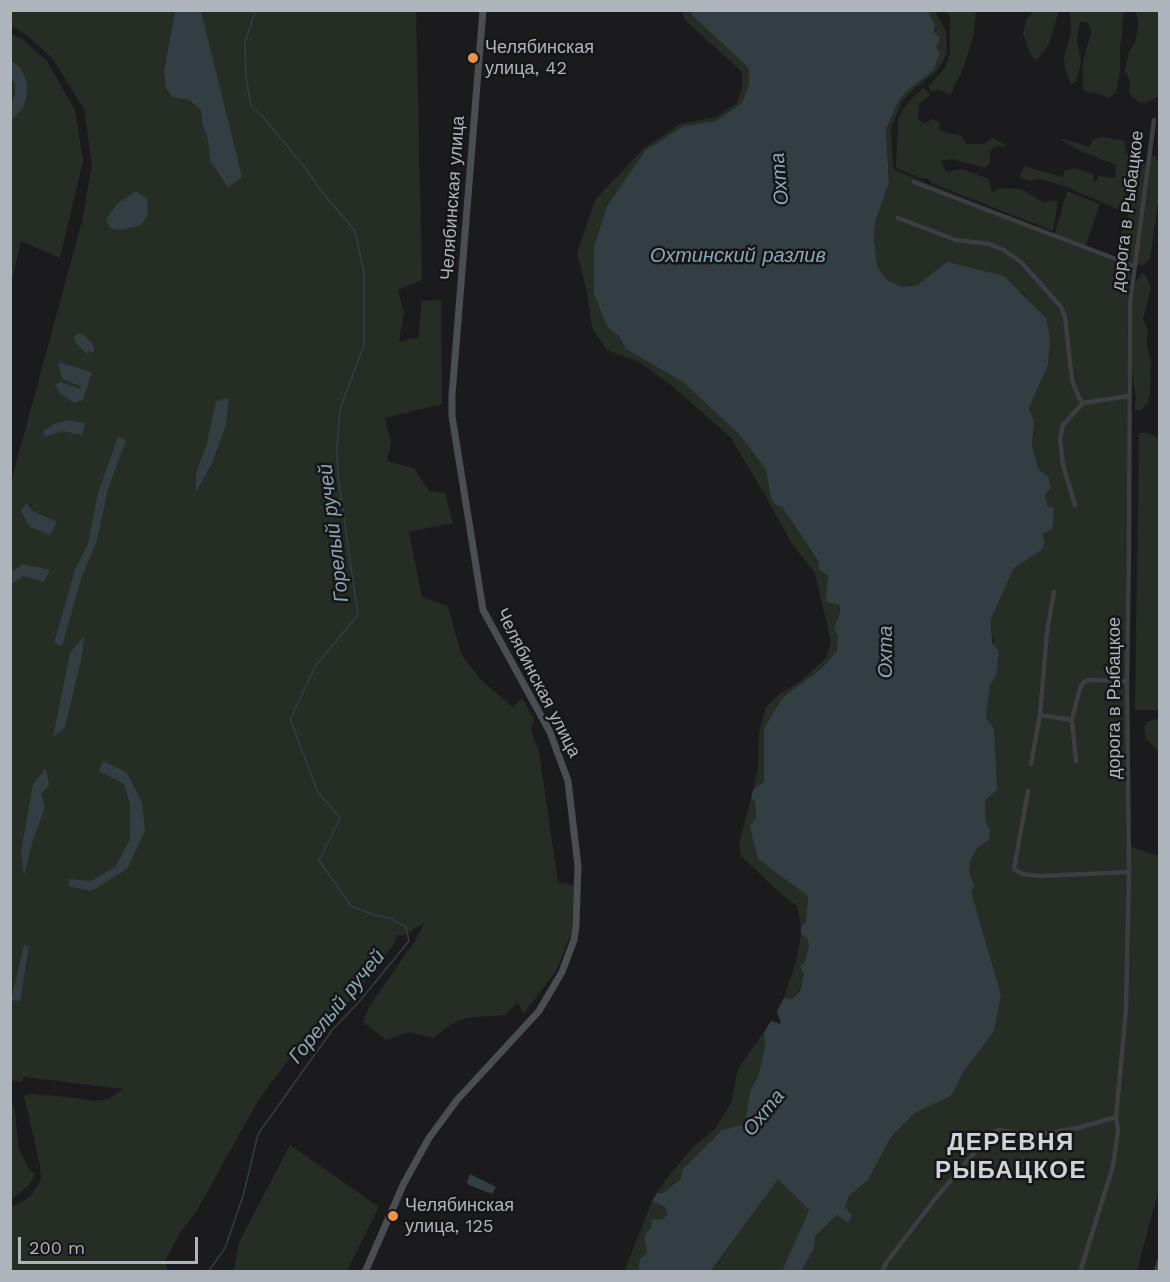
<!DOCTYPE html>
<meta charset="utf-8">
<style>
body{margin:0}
#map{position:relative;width:1170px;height:1282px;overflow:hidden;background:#1b1b1d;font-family:"Work Sans",sans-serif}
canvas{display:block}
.frame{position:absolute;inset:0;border:12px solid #aeb4bb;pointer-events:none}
.scale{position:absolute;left:18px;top:1237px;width:180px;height:27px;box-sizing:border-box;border:3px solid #aeb4bb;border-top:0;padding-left:8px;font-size:18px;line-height:21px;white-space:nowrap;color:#aeb4bb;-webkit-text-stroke:4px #161618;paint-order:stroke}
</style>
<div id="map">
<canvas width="1170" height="1282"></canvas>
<div class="frame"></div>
<div class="scale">200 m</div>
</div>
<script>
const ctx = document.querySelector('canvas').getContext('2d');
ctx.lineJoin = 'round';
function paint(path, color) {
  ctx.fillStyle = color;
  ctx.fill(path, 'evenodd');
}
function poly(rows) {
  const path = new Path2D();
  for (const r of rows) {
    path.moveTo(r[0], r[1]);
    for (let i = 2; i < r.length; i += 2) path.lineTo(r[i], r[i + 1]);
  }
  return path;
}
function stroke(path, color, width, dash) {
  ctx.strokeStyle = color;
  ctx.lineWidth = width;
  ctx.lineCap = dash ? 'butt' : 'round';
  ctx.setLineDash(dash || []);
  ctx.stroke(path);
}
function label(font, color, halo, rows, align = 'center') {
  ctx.font = font + ' "Work Sans",sans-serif';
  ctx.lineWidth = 5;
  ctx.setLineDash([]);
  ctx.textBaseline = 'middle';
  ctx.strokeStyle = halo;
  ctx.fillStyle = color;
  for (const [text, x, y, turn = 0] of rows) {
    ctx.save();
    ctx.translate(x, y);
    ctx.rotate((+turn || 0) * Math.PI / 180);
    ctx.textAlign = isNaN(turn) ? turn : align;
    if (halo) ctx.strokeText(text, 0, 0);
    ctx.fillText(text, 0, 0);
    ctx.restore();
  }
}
paint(poly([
 [1070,10,1124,11,1120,51,1120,72,1116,93,1108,98,1099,94,1087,92,1083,88,1083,63,1091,32,1090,27,1086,22,1080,22,1079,28,1077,39,1081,63,1076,81,1071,85,1065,68,1064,57,1071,33],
 [11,11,175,11,164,70,165,87,173,97,189,100,201,110,202,123,208,140,210,160,230,132,201,11,416,11,422,280,398,290,404,313,399,342,419,337,421,301,441,300,442,404,385,418,391,442,387,461,414,468,429,491,445,493,453,523,409,532,422,597,448,606,461,654,480,679,513,707,522,698,534,719,531,730,539,752,558,882,574,885,571,934,556,971,523,1014,518,1002,505,1015,466,1018,452,1024,433,1038,409,1032,386,1040,363,1022,369,1007,414,942,425,922,403,936,397,935,394,944,340,1013,305,1038,259,1099,196,1212,180,1233,166,1259,167,1271,11,1271,10,1208,30,1197,41,1180,40,1165,24,1096,31,1094,69,1097,95,1101,109,1099,123,1089,24,1077,21,1082,11,1081,11,482,82,221,92,165,84,109,52,58,29,37,11,25],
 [682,11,691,11,694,16,749,68,749,85,742,103,716,121,684,126,619,336,626,349,683,382,740,435,766,470,771,499,782,506,819,562,818,569,828,576,840,613,834,628,838,636,837,651,822,668,782,698,764,728,764,782,753,790,758,768,759,732,766,707,778,695,802,680,826,658,831,642,815,573,792,544,765,495,731,438,671,385,641,363,607,350,592,328,587,292,577,253,595,200,643,149,680,124,716,117,737,103,742,87,742,72,685,20],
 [928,11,935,11,946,31,947,54,938,70,912,91,902,102,891,129,893,169,1054,237,1067,191,1100,204,1085,248,1131,268,1127,311,1128,846,1159,856,1159,1188,1137,1271,802,1272,814,1248,815,1238,837,1215,848,1223,845,1207,849,1196,868,1180,891,1137,915,1113,951,1096,964,1071,971,892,974,886,969,870,971,859,978,847,989,840,990,830,986,822,985,800,986,718,990,685,996,676,991,619,1014,568,1042,550,1042,534,1048,507,1045,495,1051,488,1048,476,1039,470,1032,446,1034,421,1029,408,1048,365,1046,318,1032,305,1023,293,947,262,917,285,903,287,887,280,877,266,874,238,875,222,889,183,886,129,898,102,907,91,932,70,940,53,936,47,935,25],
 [947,11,976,11,974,33,964,67,950,95,938,89,932,92,928,87,945,68,950,54,950,17],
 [1034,11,1059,11,1049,44,1040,56,1035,60,1031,55,1023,34,1026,20],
 [1136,11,1159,11,1159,96,1145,103,1138,102,1129,94,1130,82,1125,70,1129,52,1136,41,1138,23],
 [11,33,23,40,47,61,75,110,83,161,60,258,21,241,11,284],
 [923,88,930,95,919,104,918,120,925,123,933,119,941,124,937,130,962,136,966,144,984,144,992,138,1005,144,1006,147,996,146,990,151,990,162,986,168,952,159,941,161,946,172,962,169,989,179,991,190,994,192,999,188,1022,189,1044,203,1052,200,1058,202,1053,231,931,183,929,179,920,178,896,168,898,118,908,102],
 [1103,137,1125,141,1125,150,1133,162,1140,164,1155,155,1159,164,1160,189,1150,259,1142,266,1124,259,1118,253,1124,221,1129,214,1064,186,1039,179,1031,181,1020,178,1024,166,1063,177,1064,171,1074,168,1093,174,1094,182,1097,181,1098,176,1115,178,1116,165,1080,151,1061,140,1065,139,1089,147,1094,139],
 [1142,273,1146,276,1151,288,1143,319,1148,330,1147,346,1151,362,1150,391,1148,403,1140,411,1134,409,1136,398,1132,371,1132,303,1135,283],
 [1139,433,1149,433,1159,439,1160,708,1156,710,1135,710],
 [1159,718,1160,718,1159,752,1146,739,1144,727,1147,722],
 [751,799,755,800,758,859,808,895,806,923,801,926,797,906,780,893,741,856,739,843],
 [801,935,807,938,809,946,805,961,800,967,804,973,799,991,792,999,784,998,796,962],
 [764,1032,765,1044,762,1061,758,1077,750,1091,745,1124,722,1130,683,1170,682,1179,663,1193,657,1193,666,1179,694,1146,715,1129,731,1103,738,1069],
 [10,1099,15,1110,18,1146,28,1168,35,1174,29,1185,11,1200],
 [290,1145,379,1207,347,1271,234,1271,239,1242],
 [778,1178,809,1210,782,1271,711,1272],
 [652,1201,665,1207,669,1215,661,1220,644,1235,647,1253,641,1259,638,1271,624,1272]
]), '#252d25');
paint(poly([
 [175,11,201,11,242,177,228,187,210,160,208,140,202,123,201,110,189,100,172,97,165,87,164,70],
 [691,11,928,11,935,25,934,32,940,38,936,47,940,53,933,70,907,91,898,102,886,129,889,183,875,222,874,238,877,266,887,280,903,287,917,285,947,262,1004,276,1046,318,1050,338,1048,365,1029,408,1034,421,1032,446,1039,470,1048,476,1051,488,1045,495,1048,507,1054,508,1053,522,1052,529,1042,534,1045,543,1042,550,1014,568,991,619,992,643,999,651,996,676,990,685,986,718,994,729,997,790,985,800,986,822,990,830,989,840,978,847,971,859,969,870,974,886,971,892,1001,995,994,1031,964,1071,951,1096,915,1113,891,1137,868,1180,849,1196,845,1207,852,1215,848,1223,837,1215,815,1237,814,1248,802,1271,782,1271,809,1210,778,1179,711,1271,638,1271,640,1259,647,1253,644,1235,650,1229,653,1219,661,1220,668,1215,665,1207,652,1201,657,1193,663,1193,681,1179,682,1170,722,1130,745,1124,750,1091,758,1077,762,1061,765,1044,764,1032,771,1021,781,1024,777,1011,784,998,792,999,800,991,804,973,800,967,805,961,809,946,807,938,801,935,801,926,806,922,808,896,758,859,750,826,756,818,755,800,751,799,753,790,764,782,764,728,782,698,822,668,837,651,838,636,834,628,840,613,839,605,826,602,828,576,818,569,819,562,782,507,776,505,771,499,766,470,740,435,683,382,626,349,619,336,608,328,594,294,594,247,607,206,646,150,684,126,716,121,742,103,749,85,749,68,693,16],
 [11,60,21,69,27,82,27,95,23,108,11,120,11,104,15,94,15,85,11,76],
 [136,191,147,199,148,214,141,225,121,230,110,228,106,219,118,203],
 [77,333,84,335,94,346,94,352,86,353,76,343,74,338],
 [58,362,92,372,83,400,74,403,60,393,55,385,61,382,80,389,81,386,62,379],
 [229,398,226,425,212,463,196,492,196,473,207,443,216,401],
 [67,420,85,423,82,435,62,431,46,437,42,432,54,424],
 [118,437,126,440,108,489,97,540,81,579,62,646,54,643,75,570,88,544,98,493],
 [26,503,33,511,57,522,50,535,30,527,21,511],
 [23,564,50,570,44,582,24,576,11,584,11,572],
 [84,636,82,656,65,727,53,737,70,653],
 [103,761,126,772,142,802,145,831,127,869,91,891,68,886,70,879,91,881,116,866,130,839,130,804,124,784,99,771],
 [46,768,49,785,41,794,45,807,32,843,24,876,21,852,33,784],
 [24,945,29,946,20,1001,11,1000],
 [470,1174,496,1187,492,1194,469,1185,467,1182]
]), '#333e42');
stroke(poly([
 [208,1272,225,1248,243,1196,258,1134,333,1029,358,1003,409,941,406,927,390,918,374,915,351,906,319,860,340,818,318,792,290,719,316,665,358,615,338,476,337,447,340,409,364,345,364,272,355,231,322,192,306,169,263,117,251,106,246,77,245,42,256,10]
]), '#333e42', 1.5);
stroke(poly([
 [914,182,1134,266],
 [898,218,956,240,989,244,1004,250,1022,263,1061,307,1065,317,1072,380,1079,398,1083,403,1063,425,1060,439,1063,465,1075,505],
 [1083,403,1129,396],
 [1040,715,1072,720],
 [1076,761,1072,720,1080,688,1084,682,1090,680,1127,681],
 [1031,764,1040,715,1047,632,1054,592],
 [1028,791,1014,869,1023,874,1039,876,1129,872],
 [882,1272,886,1263,935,1199,991,1133,998,1130,1036,1135,1078,1128,1116,1117],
 [1080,1272,1113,1166,1118,1131,1116,1117,1126,1010,1129,872,1127,681,1129,548,1130,303,1154,120],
 [1156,1272,1160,1258]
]), '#3c3e41', 4.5);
stroke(poly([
 [365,1272,404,1183,429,1138,457,1100,539,1011,562,972,574,940,576,925,578,866,568,781,550,732,483,610,452,416,452,395,483,10]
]), '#4a4d51', 7);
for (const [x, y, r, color] of [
 [473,58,6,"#e69549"],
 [393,1216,6,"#e69549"]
]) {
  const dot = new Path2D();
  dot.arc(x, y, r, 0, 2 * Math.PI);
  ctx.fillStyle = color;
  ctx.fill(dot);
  stroke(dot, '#161618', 2);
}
label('18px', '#aeb4bb', '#161618', [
 ["Челябинская",485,48],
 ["улица, 42",485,69],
 ["Челябинская",405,1206],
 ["улица, 125",405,1227]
], 'left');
label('18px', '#aeb4bb', '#161618', [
 ["Челябинская улица",453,198,-86],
 ["дорога в Рыбацкое",1128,211,-83],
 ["Челябинская улица",538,683,63],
 ["дорога в Рыбацкое",1115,698,-90]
]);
label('italic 20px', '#88a7b3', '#161618', [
 ["Охта",780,179,-95],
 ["Охтинский разлив",738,256],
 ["Горелый ручей",334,533,-97],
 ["Охта",886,652,-90],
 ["Горелый ручей",337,1007,-51],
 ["Охта",764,1113,-51]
]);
ctx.letterSpacing = '1.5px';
label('bold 24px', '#cfd3d7', '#161618', [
 ["ДЕРЕВНЯ",1011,1143],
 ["РЫБАЦКОЕ",1011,1171]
]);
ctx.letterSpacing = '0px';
</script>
